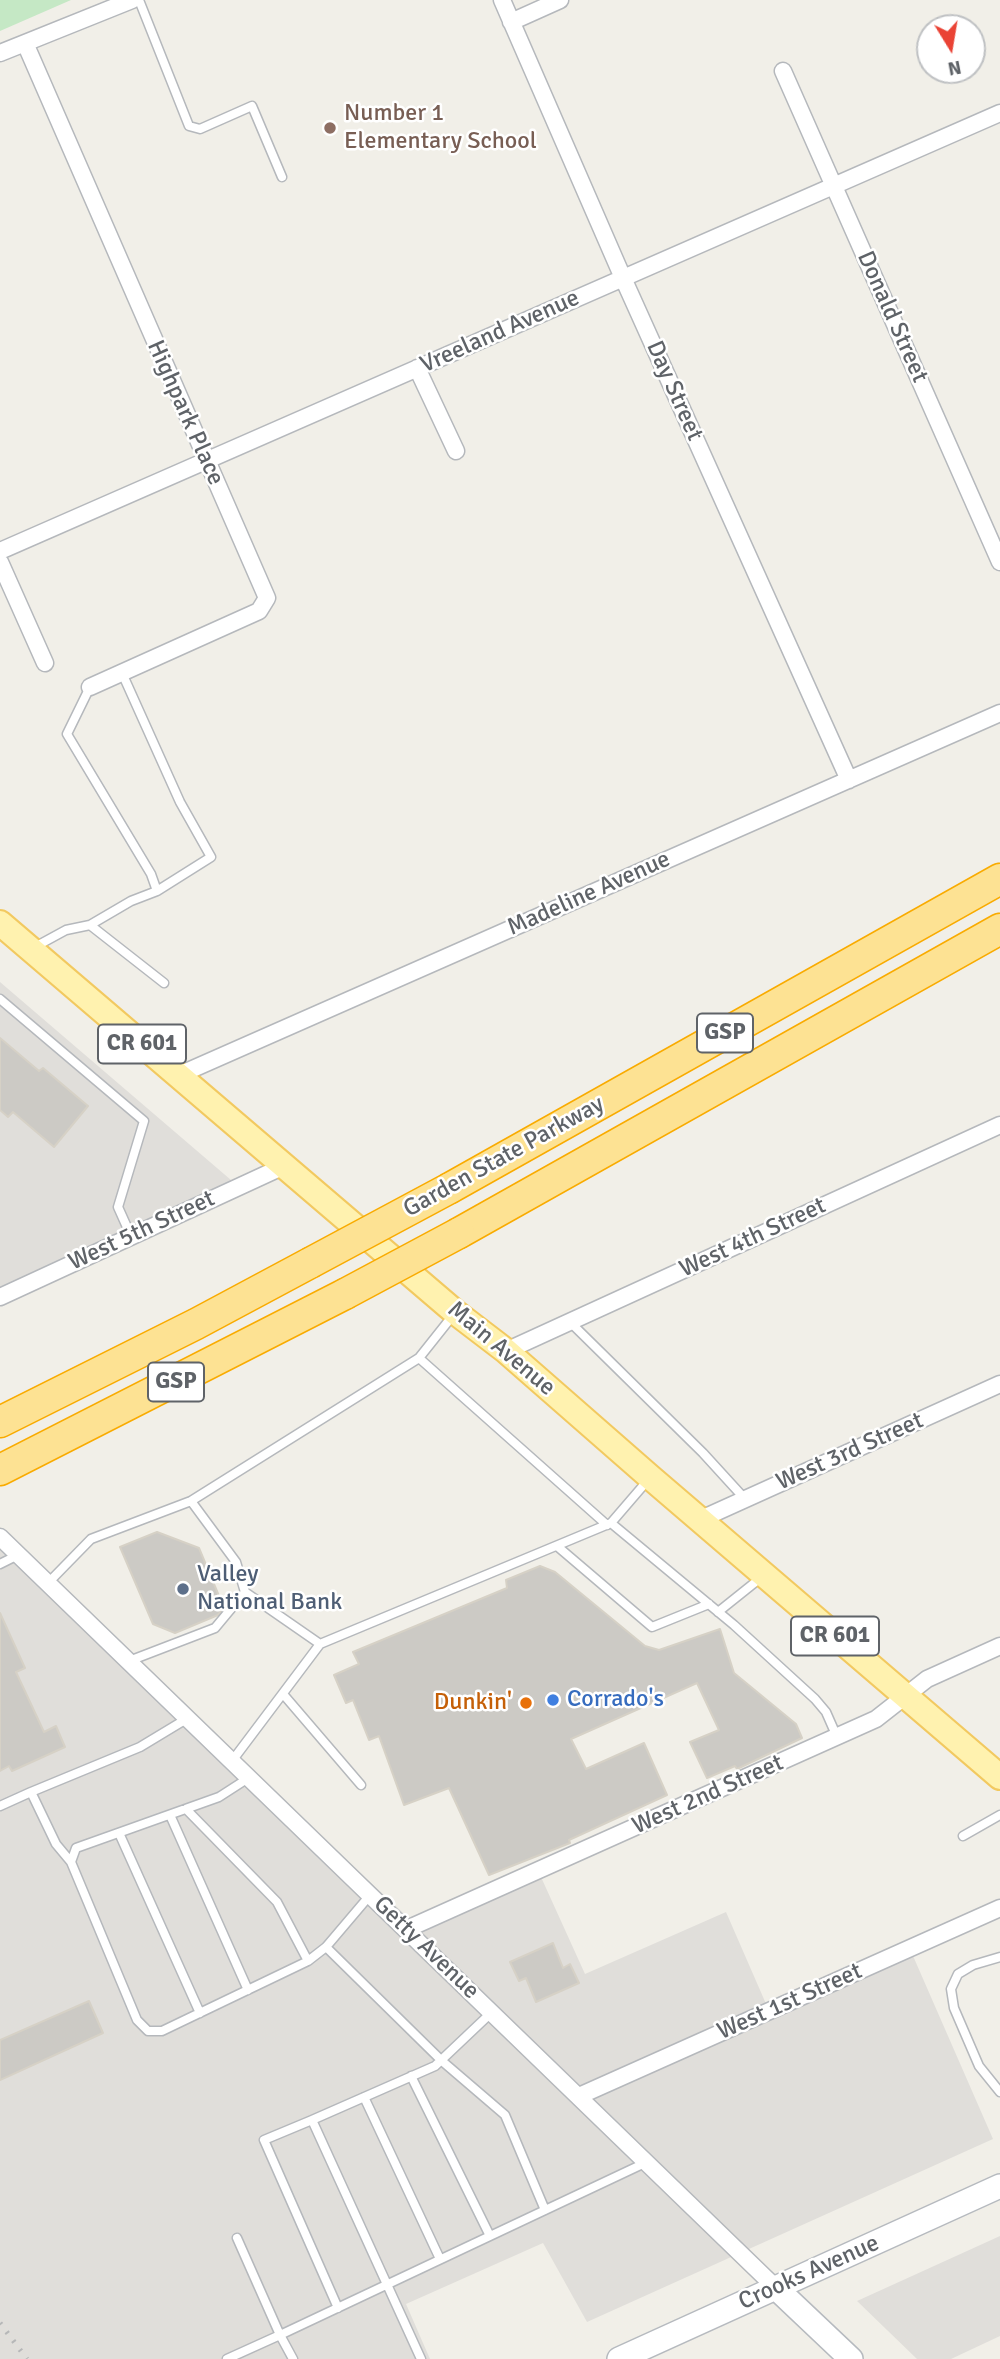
<!DOCTYPE html>
<style>
body{margin:0}
#map{position:relative;width:1000px;height:2359px;overflow:hidden;background:#f1efe8;font-family:Signika,sans-serif}
canvas{display:block}
.north{position:absolute;left:916px;top:14px;width:70px;height:70px;box-sizing:border-box;background:#fff;border:2px solid #bfc1c3;border-radius:50%;rotate:169deg;font-size:19px;font-weight:700;line-height:28px;text-align:center;color:#5f6368}
.north::after{content:'';display:block;margin:auto;width:24px;height:32px;background:#ea4335;clip-path:polygon(50% 0,100% 100%,50% 72%,0 100%)}
</style>
<div id="map">
<canvas width="1000" height="2359"></canvas>
<div class="north">N</div>
</div>
<script>
const ctx = document.querySelector('canvas').getContext('2d');
ctx.lineJoin = 'round';
function paint(path, color) {
  ctx.fillStyle = color;
  ctx.fill(path, 'evenodd');
}
function poly(rows) {
  const path = new Path2D();
  for (const r of rows) {
    path.moveTo(r[0], r[1]);
    for (let i = 2; i < r.length; i += 2) path.lineTo(r[i], r[i + 1]);
  }
  return path;
}
function stroke(path, color, width, dash) {
  ctx.strokeStyle = color;
  ctx.lineWidth = width;
  ctx.lineCap = dash ? 'butt' : 'round';
  ctx.setLineDash(dash || []);
  ctx.stroke(path);
}
function label(font, color, halo, rows, align = 'center') {
  ctx.font = font + ' Signika,sans-serif';
  ctx.lineWidth = 5;
  ctx.setLineDash([]);
  ctx.textBaseline = 'middle';
  ctx.strokeStyle = halo;
  ctx.fillStyle = color;
  for (const [text, x, y, turn = 0] of rows) {
    ctx.save();
    ctx.translate(x, y);
    ctx.rotate((+turn || 0) * Math.PI / 180);
    ctx.textAlign = isNaN(turn) ? turn : align;
    if (halo) ctx.strokeText(text, 0, 0);
    ctx.fillText(text, 0, 0);
    ctx.restore();
  }
}
paint(poly([
 [0,982,238,1186,0,1300],
 [7,1543,414,1923,536,1866,585,1974,726,1912,770,2013,910,1949,993,2139,587,2322,543,2243,406,2304,430,2359,0,2359,0,1546],
 [1000,2236,1000,2336,951,2359,917,2359,857,2301]
]), '#e0deda');
paint(poly([
 [0,0,71,0,0,31]
]), '#c5e8c5');
const building = poly([
 [0,1038,39,1071,43,1068,88,1106,54,1147,13,1112,8,1117,0,1110,0,1038],
 [157,1532,199,1548,224,1608,218,1615,175,1633,153,1624,120,1547,157,1532],
 [540,1566,555,1572,645,1646,659,1650,720,1629,734,1673,796,1724,802,1738,737,1769,735,1766,707,1778,690,1742,719,1730,697,1683,571,1739,586,1769,644,1743,667,1795,569,1840,570,1843,489,1875,449,1788,404,1805,379,1736,369,1740,353,1700,346,1703,334,1675,359,1664,353,1652,507,1588,506,1580,540,1566],
 [0,1613,25,1668,16,1672,44,1732,56,1726,65,1747,12,1771,9,1766,0,1771,0,1613],
 [553,1943,563,1968,570,1964,579,1983,536,2002,526,1978,519,1981,510,1962,553,1943],
 [89,2001,103,2033,0,2080,0,2040,89,2001]
]);
paint(building, '#cccac5');
stroke(building, '#d6d1c6', 2);
const lane = poly([
 [139,0,189,126,200,129,252,106,282,177],
 [90,687,67,734,151,874,157,891,211,857,180,802,122,673],
 [90,925,131,901,157,891],
 [33,948,66,930,90,925,164,983],
 [0,999,144,1121,118,1207,131,1236],
 [570,1322,703,1453,745,1499],
 [419,1358,454,1314],
 [611,1523,734,1625,815,1699,826,1712,837,1737],
 [557,1546,652,1627,709,1604],
 [0,1564,18,1555],
 [48,1583,91,1539,191,1501,419,1358,607,1525],
 [245,1592,320,1644],
 [718,1612,763,1576],
 [129,1661,215,1628,245,1592,236,1562,191,1501],
 [283,1694,361,1785],
 [232,1761,320,1644,611,1523,648,1480],
 [250,1777,219,1797,76,1848,71,1862,137,2020,148,2031,162,2031,308,1961,326,1947,371,1894],
 [31,1792,140,1747,188,1718],
 [0,1806,31,1792,56,1844,71,1862],
 [186,1809,277,1902,308,1961],
 [170,1815,248,1990],
 [119,1833,200,2013],
 [963,1836,1000,1815],
 [326,1947,442,2061,505,2115,545,2210],
 [1000,1957,973,1965,958,1974,951,1989,954,2008,979,2066,1000,2092],
 [411,2076,490,2236],
 [364,2097,440,2259],
 [312,2120,264,2140,338,2308],
 [227,2359,280,2335,237,2238],
 [293,2359,280,2335,647,2162],
 [421,2359,312,2120,435,2066,492,2012]
]);
const street = poly([
 [502,0,623,278,849,780],
 [511,22,560,0],
 [25,43,267,598,259,611,90,687],
 [0,53,132,0],
 [783,71,1000,562],
 [417,368,456,451],
 [0,551,1000,113],
 [0,562,45,663],
 [179,1075,1000,713],
 [0,1297,284,1166],
 [506,1351,1000,1125],
 [699,1520,1000,1384],
 [0,1537,776,2288],
 [407,1929,876,1719,927,1679,1000,1646],
 [579,2096,1000,1908]
]);
const secondary = poly([
 [776,2288,851,2359],
 [619,2359,1000,2186]
]);
const primary = poly([
 [0,923,455,1312,506,1351,650,1477,1000,1777]
]);
const highway = poly([
 [450,1188,1000,879],
 [459,1233,1000,929],
 [0,1422,196,1324,310,1263],
 [0,1470,345,1294]
]);
stroke(lane, '#b5b8bc', 11);
stroke(street, '#b5b8bc', 19);
stroke(secondary, '#b6babf', 26);
stroke(primary, '#f2c960', 28);
stroke(highway, '#f9ab00', 33);
stroke(lane, '#fff', 8);
stroke(street, '#fff', 16);
stroke(secondary, '#fff', 23);
stroke(primary, '#fff2af', 24);
stroke(highway, '#fde293', 30);
stroke(poly([
 [0,2323,27,2359]
]), '#b6b7b8', 5, [2, 9]);
const highwayBridge = poly([
 [310,1263,450,1188],
 [345,1294,459,1233]
]);
stroke(highwayBridge, '#f9ab00', 33, []);
stroke(highwayBridge, '#fde293', 30);
for (const [x, y, r, color] of [
 [330,128,7,"#8d6e63"],
 [183,1589,7,"#5c6f8a"],
 [553,1700,7,"#3f7fe0"],
 [526,1703,7,"#e8710a"]
]) {
  const dot = new Path2D();
  dot.arc(x, y, r, 0, 2 * Math.PI);
  ctx.fillStyle = color;
  ctx.fill(dot);
  stroke(dot, '#fff', 2.5);
}
for (const [x, y, w] of [
 [725,1033,56],
 [142,1044,88],
 [176,1382,56],
 [835,1636,88]
]) {
  const box = new Path2D();
  box.roundRect(x - w / 2, y - 19.5, w, 39, 5);
  ctx.fillStyle = '#fff';
  ctx.fill(box);
  stroke(box, '#5f6368', 2);
}
label('bold 23px', '#5f6368', null, [
 ["GSP",725,1033],
 ["CR 601",142,1044],
 ["GSP",176,1382],
 ["CR 601",835,1636]
]);
label('24px', '#785e54', '#fff', [
 ["Number 1",344,114],
 ["Elementary School",344,142]
], 'left');
label('24px', '#5f6368', '#fff', [
 ["Donald Street",892,317,66],
 ["Vreeland Avenue",500,332,-24],
 ["Day Street",674,391,66],
 ["Highpark Place",185,413,66],
 ["Madeline Avenue",589,894,-24],
 ["Garden State Parkway",504,1157,-29],
 ["West 5th Street",142,1231,-25],
 ["West 4th Street",753,1238,-25],
 ["Main Avenue",501,1349,40],
 ["West 3rd Street",850,1452,-24],
 ["West 2nd Street",708,1795,-24],
 ["Getty Avenue",426,1948,44],
 ["West 1st Street",790,2002,-24],
 ["Crooks Avenue",809,2273,-24]
]);
label('24px', '#4e5e75', '#fff', [
 ["Valley",197,1575],
 ["National Bank",197,1603]
], 'left');
label('24px', '#366cbe', '#fff', [
 ["Corrado's",567,1700]
], 'left');
label('24px', '#c56008', '#fff', [
 ["Dunkin'",512,1703]
], 'right');
</script>
